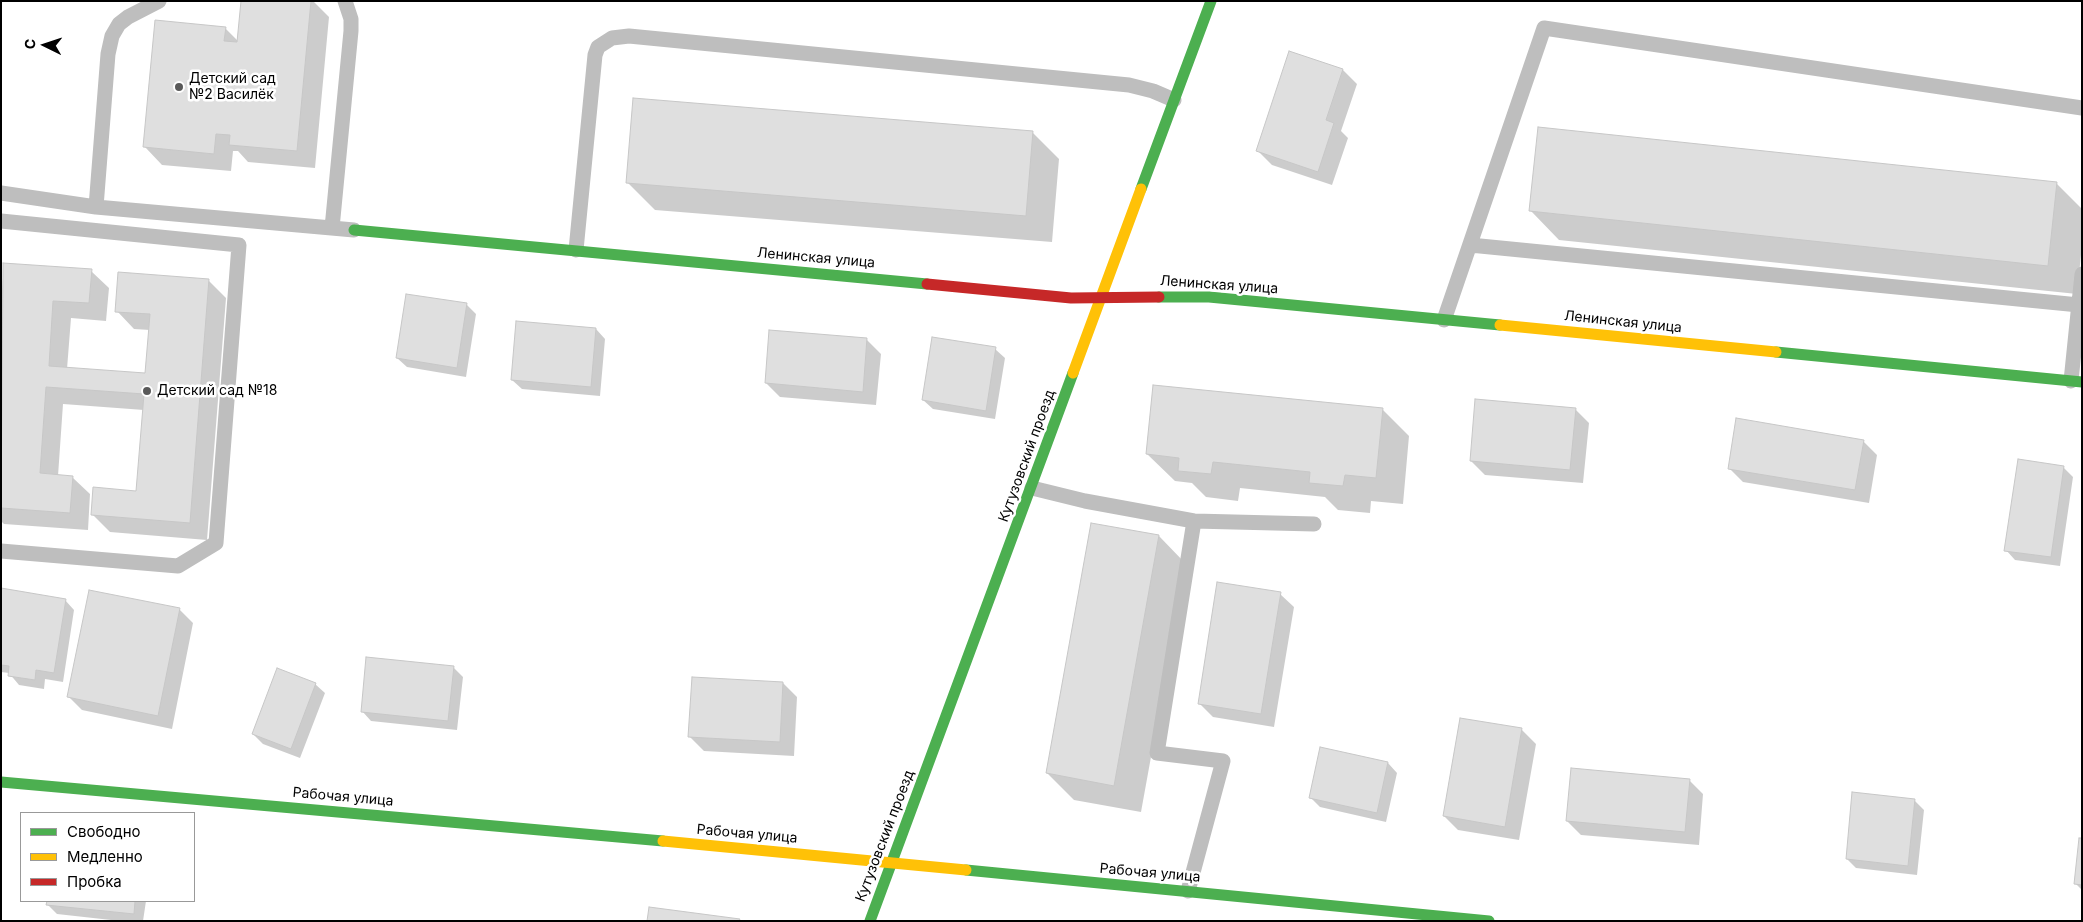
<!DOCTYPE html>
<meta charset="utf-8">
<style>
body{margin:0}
#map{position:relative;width:2083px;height:922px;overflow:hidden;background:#fff;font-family:Inter,sans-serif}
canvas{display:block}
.frame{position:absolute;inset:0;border:2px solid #000;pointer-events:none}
.legend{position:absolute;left:20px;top:812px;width:175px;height:90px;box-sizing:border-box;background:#fff;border:1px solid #999;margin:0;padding:6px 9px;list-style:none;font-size:15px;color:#000}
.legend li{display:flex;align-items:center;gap:10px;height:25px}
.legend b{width:25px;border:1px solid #999}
.north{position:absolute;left:20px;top:20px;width:50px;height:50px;-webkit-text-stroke:4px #fff;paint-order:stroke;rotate:274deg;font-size:14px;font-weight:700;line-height:20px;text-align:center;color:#000}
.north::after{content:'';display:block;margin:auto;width:18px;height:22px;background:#000;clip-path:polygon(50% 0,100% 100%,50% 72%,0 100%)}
</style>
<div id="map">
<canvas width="2083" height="922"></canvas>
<div class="frame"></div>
<ul class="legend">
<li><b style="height:6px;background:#4caf50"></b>Свободно</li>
<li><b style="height:6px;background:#ffc107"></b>Медленно</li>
<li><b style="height:6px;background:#c62828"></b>Пробка</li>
</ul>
<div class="north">С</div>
</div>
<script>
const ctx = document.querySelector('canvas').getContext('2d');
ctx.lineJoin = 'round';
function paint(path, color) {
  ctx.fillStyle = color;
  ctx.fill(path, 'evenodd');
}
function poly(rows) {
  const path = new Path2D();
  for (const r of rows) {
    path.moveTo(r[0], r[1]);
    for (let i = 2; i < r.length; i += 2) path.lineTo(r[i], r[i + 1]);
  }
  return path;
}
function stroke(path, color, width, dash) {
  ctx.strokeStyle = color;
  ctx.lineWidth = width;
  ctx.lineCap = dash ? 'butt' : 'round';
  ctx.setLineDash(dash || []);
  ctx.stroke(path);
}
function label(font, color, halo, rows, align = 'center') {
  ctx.font = font + ' Inter,sans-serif';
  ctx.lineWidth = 5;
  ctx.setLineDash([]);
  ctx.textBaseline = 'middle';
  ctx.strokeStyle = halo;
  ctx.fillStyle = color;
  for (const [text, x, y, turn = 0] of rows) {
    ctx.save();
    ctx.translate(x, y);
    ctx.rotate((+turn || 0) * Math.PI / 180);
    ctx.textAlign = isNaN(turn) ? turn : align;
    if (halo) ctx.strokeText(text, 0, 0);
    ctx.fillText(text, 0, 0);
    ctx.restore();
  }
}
paint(poly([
 [243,1,313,1,329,17,315,168,248,162,238,151,233,151,231,171,162,165,145,147,225,28,238,41],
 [1343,70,1357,84,1341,131,1348,138,1332,185,1272,165,1258,151],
 [1032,132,1059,159,1052,242,655,210,628,183],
 [2056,183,2082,209,2082,245,2077,294,1559,240,1531,211],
 [4,264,91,271,109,288,106,321,71,318,67,369,146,374,150,330,134,329,117,311,208,280,226,298,207,540,110,532,92,514,137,492,144,410,63,404,58,476,72,477,90,494,88,530,4,524,1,521,1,305],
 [467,305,476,314,466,377,407,367,397,358],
 [596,329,605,339,600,396,522,389,512,380],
 [867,340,881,354,876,405,780,397,766,383],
 [995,349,1005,358,995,419,933,409,923,400],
 [1382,409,1409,436,1403,504,1371,501,1370,513,1338,510,1325,497,1240,488,1238,501,1206,497,1192,483,1175,481,1147,454],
 [1575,409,1589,423,1583,483,1485,475,1471,461],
 [1863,441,1877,455,1869,503,1743,482,1729,468],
 [2063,467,2073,477,2060,566,2015,560,2006,550],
 [1159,536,1186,564,1141,812,1074,800,1047,773],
 [1,590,65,600,74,610,63,682,45,679,44,689,19,685,9,673,1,672],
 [1280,594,1294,607,1274,727,1213,717,1199,703],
 [179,609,193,623,172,729,82,710,68,696],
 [453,667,463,677,457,730,371,721,362,711],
 [783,683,797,697,794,756,704,751,690,737],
 [315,684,325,693,300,758,263,744,253,734],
 [1522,730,1536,744,1519,840,1458,830,1444,816],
 [1388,763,1397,773,1386,822,1320,807,1310,797],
 [1689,780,1703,794,1699,845,1581,835,1567,821],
 [1914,800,1924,810,1917,875,1856,868,1847,859],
 [2082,839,2082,890,2076,884],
 [48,901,146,901,143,921,120,921,57,914,48,905]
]), '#0003');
const building = poly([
 [241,1,311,1,297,151,229,145,230,135,216,134,214,154,143,147,155,20,226,27,224,41,237,42,241,1],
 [1289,51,1343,69,1326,120,1334,123,1318,172,1256,151,1289,51],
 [633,98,1033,131,1026,216,626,183,633,98],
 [1538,127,2057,182,2048,266,1529,211,1538,127],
 [3,263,92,269,89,303,53,301,49,366,145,373,150,314,115,312,118,272,209,279,190,523,91,515,93,487,136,491,144,394,46,387,40,473,73,476,70,513,1,508,3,263],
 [406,294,467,303,457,368,396,358,406,294],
 [516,321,596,328,591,387,511,380,516,321],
 [769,330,867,338,863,392,765,383,769,330],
 [932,337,996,347,986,411,922,400,932,337],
 [1153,385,1383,408,1376,478,1345,475,1343,486,1309,483,1310,472,1213,462,1211,474,1178,471,1179,458,1146,454,1153,385],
 [1475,399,1576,408,1570,470,1470,461,1475,399],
 [1736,418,1864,440,1855,490,1728,469,1736,418],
 [2018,459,2064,466,2051,557,2004,551,2018,459],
 [1091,523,1159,535,1114,786,1046,773,1091,523],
 [1217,582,1281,592,1261,714,1198,704,1217,582],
 [1,588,66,599,54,673,36,670,35,680,8,676,9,666,1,665,1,588],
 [89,590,180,608,158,716,67,697,89,590],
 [366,657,454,666,448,721,361,712,366,657],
 [277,668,316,683,291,749,252,734,277,668],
 [692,677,783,682,780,742,688,737,692,677],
 [1460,718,1522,728,1505,827,1443,816,1460,718],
 [1320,747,1388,762,1377,813,1309,798,1320,747],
 [1571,768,1690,779,1685,832,1566,821,1571,768],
 [1852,792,1915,799,1908,866,1846,859,1852,792],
 [2079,838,2082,838,2082,885,2074,884,2079,838],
 [47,901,135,901,134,914,46,905,47,901],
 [649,907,740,919,739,921,647,921,649,907]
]);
paint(building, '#dfdfdf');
stroke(building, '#c7c7c7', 1);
stroke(poly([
 [1,193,96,207,354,230],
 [96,207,108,54,112,36,119,24,128,17,159,1],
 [1,221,239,245,216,543,178,566,1,551],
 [332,228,351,31,351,19,345,1],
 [1470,245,2079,305],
 [576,250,595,55,598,47,612,38,629,36,1129,85,1153,91,1174,100],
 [1444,320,1544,28,2082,108],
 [2071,381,2082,274],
 [1032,488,1085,501,1194,521,1314,524],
 [1188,891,1223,761,1157,753,1194,521]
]), '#bebebe', 15);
stroke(poly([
 [1141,189,1211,1],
 [354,230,927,284],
 [1159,297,1209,297,1500,325],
 [1776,352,2082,382],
 [1,782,663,841],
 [966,870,1489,921],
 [870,921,1073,373]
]), '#4caf50', 11);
stroke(poly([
 [1500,325,1776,352],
 [1073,373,1141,189],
 [663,841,966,870]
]), '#ffc107', 11);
stroke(poly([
 [927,284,1071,298,1159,297]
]), '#c62828', 11);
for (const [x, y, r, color] of [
 [179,87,5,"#595959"],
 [147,391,5,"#595959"]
]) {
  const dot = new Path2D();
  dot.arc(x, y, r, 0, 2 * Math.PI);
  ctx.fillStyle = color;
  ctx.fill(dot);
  stroke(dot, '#fff', 2);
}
label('14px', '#000', '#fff', [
 ["Детский сад",189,79],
 ["№2 Василёк",189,95],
 ["Детский сад №18",157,391]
], 'left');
label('14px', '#000', '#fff', [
 ["Ленинская улица",816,258,5],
 ["Ленинская улица",1219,285,4],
 ["Ленинская улица",1623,322,6],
 ["Кутузовский проезд",1027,456,-70],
 ["Рабочая улица",343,797,5],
 ["Рабочая улица",747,834,5],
 ["Кутузовский проезд",885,836,-69],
 ["Рабочая улица",1150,873,5]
]);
</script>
